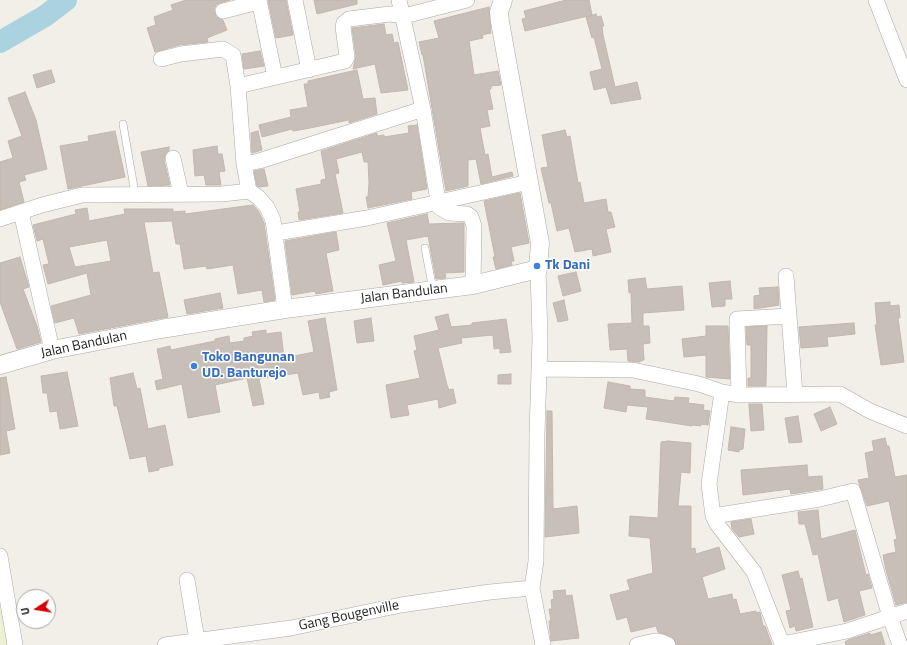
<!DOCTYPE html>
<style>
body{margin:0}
#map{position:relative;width:907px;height:645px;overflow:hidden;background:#f2efe9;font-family:"Titillium Web",sans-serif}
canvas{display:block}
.north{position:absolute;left:16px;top:589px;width:40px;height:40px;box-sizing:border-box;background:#fff;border:1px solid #a7a7a7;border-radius:50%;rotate:258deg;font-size:11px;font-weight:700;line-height:16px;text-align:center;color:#222}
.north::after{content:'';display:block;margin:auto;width:14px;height:18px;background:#d40000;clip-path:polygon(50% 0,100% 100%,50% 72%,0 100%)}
</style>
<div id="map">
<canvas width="907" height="645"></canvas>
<div class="north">U</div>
</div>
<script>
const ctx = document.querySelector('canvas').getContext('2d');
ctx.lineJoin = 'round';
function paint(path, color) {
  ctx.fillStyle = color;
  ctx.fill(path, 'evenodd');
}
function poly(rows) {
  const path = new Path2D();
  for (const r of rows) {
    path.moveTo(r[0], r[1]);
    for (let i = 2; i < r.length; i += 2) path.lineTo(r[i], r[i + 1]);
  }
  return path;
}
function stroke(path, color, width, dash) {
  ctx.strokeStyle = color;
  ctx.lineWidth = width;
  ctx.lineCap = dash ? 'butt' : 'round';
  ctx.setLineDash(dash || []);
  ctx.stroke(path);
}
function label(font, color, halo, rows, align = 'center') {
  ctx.font = font + ' "Titillium Web",sans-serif';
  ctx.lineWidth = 3;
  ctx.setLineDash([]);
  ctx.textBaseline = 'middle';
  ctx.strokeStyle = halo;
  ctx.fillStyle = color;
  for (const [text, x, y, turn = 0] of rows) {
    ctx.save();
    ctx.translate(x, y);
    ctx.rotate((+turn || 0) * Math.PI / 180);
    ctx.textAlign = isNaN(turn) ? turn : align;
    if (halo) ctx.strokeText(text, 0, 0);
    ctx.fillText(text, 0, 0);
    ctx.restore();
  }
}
paint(poly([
 [0,556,15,645,0,645]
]), '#eef0d5');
stroke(poly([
 [0,42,45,16,66,0]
]), '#aad3df', 22);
const building = poly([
 [186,0,230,0,217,4,214,9,216,17,223,20,227,30,207,38,208,42,179,45,155,52,147,28,156,25,154,17,173,10,171,5,186,0],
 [268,0,286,0,293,35,276,38,268,0],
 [314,0,357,0,357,4,317,14,314,0],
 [566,0,589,0,592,15,525,31,522,19,526,18,524,11,566,0],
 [489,7,491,33,482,35,483,38,469,41,474,75,498,71,501,85,491,86,491,89,489,89,493,109,487,110,490,126,480,128,485,155,488,154,492,177,512,172,513,176,481,184,476,159,468,160,468,186,446,191,423,55,422,55,419,42,439,38,434,21,489,7],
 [596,14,597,17,601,16,604,26,602,26,603,35,615,87,637,82,641,99,611,104,606,87,594,90,590,72,602,69,594,37,592,38,586,17,596,14],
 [384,24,386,35,392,34,394,43,398,42,408,90,381,93,375,64,353,69,356,56,352,28,384,24],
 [260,51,264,66,244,69,242,54,260,51],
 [51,70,55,82,37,88,33,75,51,70],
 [357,70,363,99,375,98,377,114,349,123,349,120,305,129,293,131,292,129,262,137,259,125,291,117,290,110,308,107,304,84,308,84,308,81,357,70],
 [25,92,36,120,47,169,24,175,26,180,19,182,24,202,0,210,0,162,13,158,8,141,22,136,8,98,25,92],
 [417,125,427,189,411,192,412,199,368,208,366,197,368,197,369,183,368,162,364,162,362,152,336,159,339,173,335,174,343,213,299,220,298,212,300,212,296,189,321,184,321,180,326,179,321,151,377,133,377,136,384,135,384,137,409,133,408,126,417,125],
 [565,130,567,137,570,136,578,183,580,182,584,203,606,199,608,212,611,212,615,227,606,229,611,252,593,256,592,249,575,252,569,228,557,231,551,203,549,203,541,168,548,167,542,135,565,130],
 [115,131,125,177,68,189,60,146,89,141,88,136,115,131],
 [258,131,262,150,252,153,251,133,258,131],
 [217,146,218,154,222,154,225,171,219,172,221,185,206,185,204,175,195,176,193,150,217,146],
 [169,147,169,150,165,155,164,160,170,185,148,186,141,152,169,147],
 [264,169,268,186,260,187,257,186,254,171,264,169],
 [520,193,529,243,511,247,514,261,511,261,512,265,496,269,493,257,495,257,484,201,520,193],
 [253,205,259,212,264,223,275,300,264,302,262,290,238,294,233,265,207,269,206,266,184,269,180,244,176,244,172,221,144,222,153,273,159,272,168,317,79,334,74,318,55,323,51,306,91,295,87,273,48,284,43,265,49,264,43,239,37,241,33,225,76,214,75,210,87,208,89,221,125,214,124,209,173,209,173,212,185,211,185,214,253,205],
 [107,240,111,261,75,267,69,247,107,240],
 [427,214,429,224,464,223,464,272,445,273,446,278,436,279,428,236,406,240,414,282,402,283,402,281,383,285,379,265,396,261,387,223,427,214],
 [336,232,339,250,326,253,333,291,316,294,315,291,292,295,285,241,336,232],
 [20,257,29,287,23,289,37,326,41,342,17,349,0,302,0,263,20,257],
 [576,272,581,291,563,296,558,276,576,272],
 [645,278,647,289,682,286,684,310,643,313,643,326,649,326,650,343,643,344,644,360,640,361,640,362,628,361,627,349,610,350,608,324,632,323,631,292,629,293,628,280,645,278],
 [730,281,732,299,725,299,725,306,712,307,709,283,730,281],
 [778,287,779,305,754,309,754,296,760,295,759,288,778,287],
 [220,293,223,308,187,314,184,300,220,293],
 [564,300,568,320,558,322,553,303,564,300],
 [890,302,890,306,899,305,900,318,898,318,904,362,881,365,875,325,877,325,875,303,890,302],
 [448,314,451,327,472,325,472,323,506,319,511,352,500,353,500,348,494,349,493,335,461,338,462,343,438,348,447,385,449,390,453,389,456,403,439,408,438,399,407,405,409,415,391,418,386,385,420,378,414,351,417,350,414,336,439,330,435,317,448,314],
 [325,318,337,390,329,392,330,397,320,399,319,392,303,395,298,373,259,379,264,404,253,406,247,378,215,385,220,412,188,418,182,384,157,390,155,381,163,379,157,349,170,346,171,350,215,341,215,339,229,336,230,343,244,341,244,338,253,336,252,332,266,330,266,334,281,332,284,358,314,352,308,321,325,318],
 [371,318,374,341,357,343,354,321,371,318],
 [854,323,855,334,827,337,828,346,801,348,799,327,854,323],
 [706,326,728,326,730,379,706,377,706,355,684,357,682,339,706,336,706,326],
 [767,326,766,386,748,386,748,378,751,378,751,345,747,345,746,327,767,326],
 [67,372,78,426,60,429,57,411,50,412,47,393,43,393,41,376,67,372],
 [133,373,137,389,140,388,148,429,165,425,173,465,159,468,159,470,149,472,146,456,130,459,117,406,114,406,110,378,133,373],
 [511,374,511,384,498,384,498,375,511,374],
 [6,377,15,429,6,431,10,453,0,455,0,378,6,377],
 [608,382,630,386,630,389,645,390,645,397,674,401,675,397,689,398,688,403,704,405,703,410,710,411,708,425,701,424,701,426,693,425,692,426,646,419,648,407,627,405,626,412,604,408,608,382],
 [749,404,762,404,764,430,751,431,749,404],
 [830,407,837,424,821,431,814,414,830,407],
 [547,411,552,411,553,509,577,506,579,533,545,537,547,411],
 [798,416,802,442,789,443,785,418,798,416],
 [731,427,745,429,743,449,739,450,739,452,728,450,731,427],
 [885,438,887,446,889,446,895,477,907,475,907,602,896,605,886,570,883,555,896,552,894,540,897,539,889,501,867,506,858,480,869,478,865,453,874,451,872,441,885,438],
 [668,441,691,443,690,473,681,472,678,506,691,506,691,549,695,548,696,554,719,547,725,569,702,577,708,599,732,594,733,600,736,599,740,614,756,611,756,613,760,612,763,626,765,626,772,645,677,645,672,637,658,632,656,626,631,632,627,617,617,620,610,595,630,590,627,580,653,573,650,538,629,536,630,516,658,518,661,442,668,441],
 [807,465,808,477,822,476,823,489,791,494,790,489,743,495,741,470,807,465],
 [818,510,821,539,855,530,866,575,868,574,872,588,859,591,865,615,844,622,838,598,828,601,818,554,813,555,805,524,799,524,798,512,818,510],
 [751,519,754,534,739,537,732,529,731,522,751,519],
 [798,571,800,579,802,578,813,627,796,631,795,626,790,628,786,611,791,610,782,575,798,571],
 [565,590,566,596,572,595,579,638,551,641,549,621,551,621,549,609,552,609,551,600,554,599,553,591,565,590],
 [881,632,885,645,846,645,845,642,848,640,870,633,870,635,881,632]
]);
paint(building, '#c7bfb8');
stroke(building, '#c4b6ab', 1);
const service = poly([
 [123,124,135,193],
 [425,248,433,290]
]);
const minor = poly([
 [259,0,275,77],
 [295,0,309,70],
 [399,0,423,109,439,207,449,213,467,214,471,217,474,226,473,285],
 [876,0,907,80],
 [223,11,259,2],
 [161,59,181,54,223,49,233,55,238,86,244,164,249,191],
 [238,86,345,61,347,57,343,27,344,23,349,19,390,14,404,16,467,0],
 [173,158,181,194],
 [244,164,259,161,423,109],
 [21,212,52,350],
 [0,219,42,205,82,195,222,194,249,191,258,197,267,207,273,220,285,309],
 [276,233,367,218,529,182],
 [538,269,540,339,537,434,536,561,532,588,543,645],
 [786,276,795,394],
 [539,369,633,370,699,384,722,392,709,484,713,516,820,499,853,491,890,617,900,645],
 [722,392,739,395,840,394,870,411,907,426],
 [739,395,737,319,789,316],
 [713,516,717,524,754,572,782,644,847,631,907,611],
 [0,556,15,645],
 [187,580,197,640],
 [165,645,291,628,401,605,490,592,532,588],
 [637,645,655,641,662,642,668,645]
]);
const tertiary = poly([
 [0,365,52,350,161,329,285,309,473,285,538,269,540,243,500,22,499,12,503,0]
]);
stroke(service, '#a9a9a9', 8);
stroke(minor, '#a9a9a9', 16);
stroke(tertiary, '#a9a9a9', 19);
stroke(service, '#fff', 7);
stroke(minor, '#fff', 15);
stroke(tertiary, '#fff', 18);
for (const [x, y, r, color] of [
 [537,266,4,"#3f7fe0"],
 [194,366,4,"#3f7fe0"]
]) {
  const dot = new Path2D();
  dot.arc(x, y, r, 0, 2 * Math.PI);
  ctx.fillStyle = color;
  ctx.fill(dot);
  stroke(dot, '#fff', 1.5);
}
label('bold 14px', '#366cbe', '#fff', [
 ["Tk Dani",545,266],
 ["Toko Bangunan",202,358],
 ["UD. Banturejo",202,374]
], 'left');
label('14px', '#222', '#fff', [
 ["Jalan Bandulan",404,294,-7],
 ["Jalan Bandulan",84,345,-12],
 ["Gang Bougenville",349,616,-12]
]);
</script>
